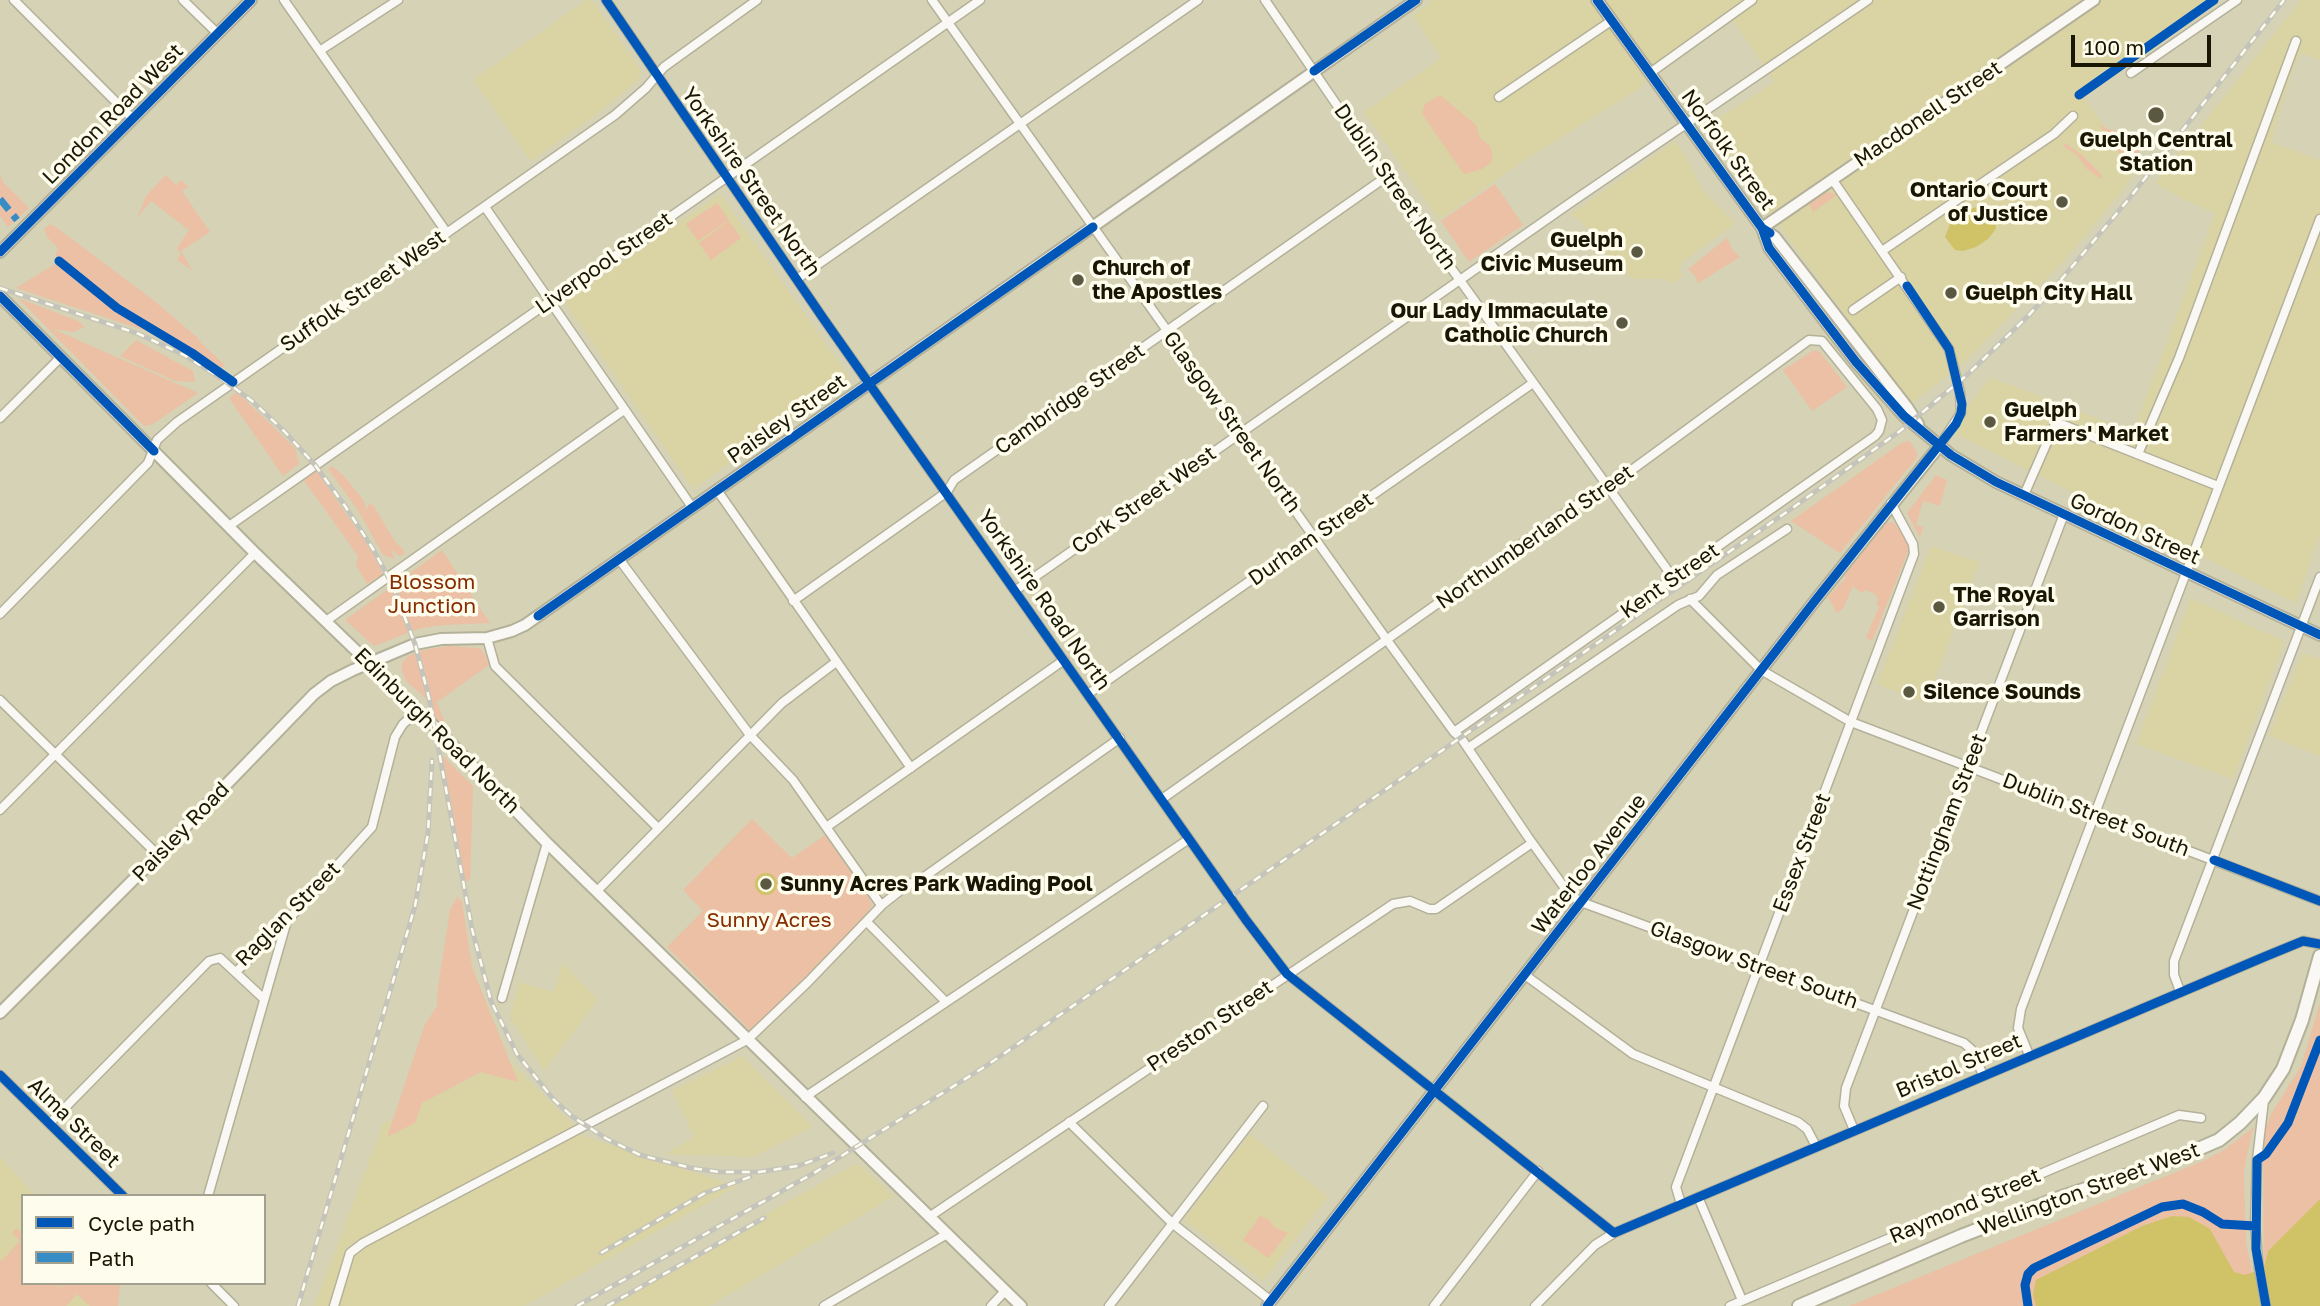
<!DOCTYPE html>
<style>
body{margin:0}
#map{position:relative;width:2320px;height:1306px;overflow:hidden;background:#d6d2b5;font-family:"Golos Text",sans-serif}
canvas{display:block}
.legend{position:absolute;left:21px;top:1194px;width:245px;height:91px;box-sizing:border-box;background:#fefcec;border:2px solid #a2a08f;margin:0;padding:9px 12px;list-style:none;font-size:21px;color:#191603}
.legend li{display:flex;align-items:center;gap:14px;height:35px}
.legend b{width:35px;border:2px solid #a2a08f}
.scale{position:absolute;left:2071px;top:35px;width:140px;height:32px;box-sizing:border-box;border:4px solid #191603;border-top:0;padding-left:9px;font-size:21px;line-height:24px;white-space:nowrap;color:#191603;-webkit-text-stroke:5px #fefcec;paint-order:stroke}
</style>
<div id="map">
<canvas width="2320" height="1306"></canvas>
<ul class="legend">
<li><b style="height:9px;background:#0057b8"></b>Cycle path</li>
<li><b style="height:9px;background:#378cc5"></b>Path</li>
</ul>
<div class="scale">100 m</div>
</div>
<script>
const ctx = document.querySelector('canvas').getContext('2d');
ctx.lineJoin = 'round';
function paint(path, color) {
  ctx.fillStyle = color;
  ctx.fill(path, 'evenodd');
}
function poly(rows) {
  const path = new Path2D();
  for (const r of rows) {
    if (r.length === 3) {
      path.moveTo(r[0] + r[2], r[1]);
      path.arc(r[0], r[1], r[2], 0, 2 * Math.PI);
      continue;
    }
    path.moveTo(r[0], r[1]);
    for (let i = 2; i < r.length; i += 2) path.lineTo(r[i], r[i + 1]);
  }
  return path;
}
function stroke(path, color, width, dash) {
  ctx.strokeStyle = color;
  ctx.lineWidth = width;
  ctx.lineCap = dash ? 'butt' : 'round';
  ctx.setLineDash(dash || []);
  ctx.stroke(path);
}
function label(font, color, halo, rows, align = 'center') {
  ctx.font = font + ' "Golos Text",sans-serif';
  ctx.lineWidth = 7;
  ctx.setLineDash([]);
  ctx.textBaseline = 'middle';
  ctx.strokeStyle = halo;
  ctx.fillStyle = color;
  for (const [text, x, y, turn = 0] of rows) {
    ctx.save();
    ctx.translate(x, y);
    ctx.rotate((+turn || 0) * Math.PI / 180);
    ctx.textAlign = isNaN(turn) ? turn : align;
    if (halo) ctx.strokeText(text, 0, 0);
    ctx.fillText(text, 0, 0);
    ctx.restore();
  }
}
paint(poly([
 [586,0,592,0,639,68,641,73,638,80,597,114,531,161,473,80],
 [1427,0,2211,0,2079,91,2136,169,2120,194,2064,261,1964,363,1911,404,1763,204,1709,124,1775,82,1728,13,1661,58,1640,88,1517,165,1439,220,1364,112,1441,58,1413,16,1429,4],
 [2301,0,2320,0,2320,60,2301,53,2294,66,2271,142,2320,160,2320,535,2296,603,1949,431,1990,377,2133,432,2215,213,2186,201,2155,183],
 [1675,141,1682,150,1704,192,1736,223,1681,263,1680,271,1683,276,1672,283,1663,279,1631,279,1624,268,1618,271,1605,252,1608,249,1579,220,1571,214],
 [720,194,850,378,693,489,565,303],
 [1931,546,1979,562,1926,703,1877,684],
 [2191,598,2281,640,2284,643,2233,779,2136,744],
 [2303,652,2320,660,2320,756,2269,736],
 [562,963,598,1000,544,1071,510,1017,519,982,554,992],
 [742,1056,813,1127,754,1157,665,1154,694,1137,672,1090],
 [507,1059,586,1137,737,1186,524,1306,314,1306,383,1124],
 [1250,1134,1328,1197,1263,1281,1185,1221,1185,1218],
 [0,1157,36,1196,23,1196,23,1283,80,1283,95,1306,0,1306],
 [857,1163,894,1196,710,1306,603,1306]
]), '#dad3a4');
paint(poly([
 [1440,95,1476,125,1480,138,1490,146,1493,155,1491,162,1482,169,1464,174,1422,114,1425,104],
 [2099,124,2108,129,2120,132,2117,137,2118,139,2123,134,2141,149,2130,163,2122,156],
 [2065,143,2082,155,2101,174,2103,180,2087,169,2076,154,2066,148,2063,144],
 [0,175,3,182,29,208,8,227,0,216],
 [166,175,176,185,182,180,188,187,182,191,210,232,181,251,192,270,177,260,181,254,177,248,189,230,151,201,137,218,146,196],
 [1495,184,1523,225,1469,262,1441,221],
 [1828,192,1837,195,1813,212,1808,202],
 [717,203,729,220,698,241,686,224],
 [729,221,741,238,711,260,699,243],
 [50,224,56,227,152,299,198,338,201,343,224,364,223,367,219,370,180,342,16,288,55,264,58,259,55,253,59,249,47,237,44,229],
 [1727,238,1732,249,1740,257,1698,283,1695,276,1688,269],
 [18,298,78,321,85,327,73,332,53,329,198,393,153,424,144,426],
 [136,340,193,371,195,382,175,381,120,356],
 [1814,350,1820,352,1847,387,1812,411,1783,370],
 [237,392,295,448,299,464,283,476,229,398],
 [1909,441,1917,452,1917,457,1840,553,1791,521,1903,442],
 [332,466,344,476,364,501,366,509,369,504,373,505,396,543,404,550,404,554,400,556,391,550,395,559,383,555,358,510,328,469],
 [317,471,372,552,383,574,367,584,356,565,358,556,303,479],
 [1936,475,1947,480,1940,506,1923,501,1916,525,1923,527,1920,537,1907,513],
 [1887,522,1894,523,1907,541,1909,549,1872,641,1866,637,1879,607,1876,604,1878,600,1875,594,1866,590,1862,593,1853,586,1843,609,1837,613,1828,597,1846,578,1844,576],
 [442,550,490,623,442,625,418,629,374,646,345,620],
 [449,646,480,648,485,654,489,665,437,702,448,731,433,714,431,703,406,681,402,672,402,663,408,656,423,650],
 [441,754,473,786,470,880,464,882],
 [752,819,792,858,825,835,869,898,872,905,865,916,759,1024,750,1030,667,947,703,911,683,890],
 [457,897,462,901,472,967,518,1082,481,1072,422,1103,415,1123,387,1137,425,1024,437,1006,438,987,450,910],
 [2320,1004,2320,1306,2264,1268,2263,1136,2271,1114,2301,1066],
 [2253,1128,2255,1130,2252,1131,2244,1171,2246,1243,2259,1306,1849,1306,2203,1161,2224,1150],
 [1260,1216,1269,1220,1274,1227,1288,1233,1268,1258,1243,1240],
 [16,1228,23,1234,23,1283,65,1283,54,1291,68,1283,120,1285,118,1306,90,1306,77,1294,66,1306,0,1306,0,1259,2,1261,20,1241,12,1232]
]), '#ebc0a4');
paint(poly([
 [1979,206,1988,206,1995,211,1998,218,1995,230,1988,239,1976,247,1963,251,1955,250,1945,237,1950,224,1962,212],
 [766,884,11],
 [2320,1199,2320,1306,2036,1306,2033,1294,2036,1280,2142,1226,2172,1216,2189,1217,2210,1229,2234,1272,2245,1275,2264,1268,2268,1251]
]), '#d0c367');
const street = poly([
 [14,0,133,119],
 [183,0,217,33],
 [284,0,447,233],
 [606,0,823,318,1246,920,1287,974,1614,1233],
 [932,0,1392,647,1454,732,1461,738,1528,837,1569,894,1581,902,1964,1043,1972,1050,1983,1075],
 [1265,0,1386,177,1674,579],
 [321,50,398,0],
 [1650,73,1752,0],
 [2131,73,2237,0],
 [1499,97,1611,21],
 [1832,179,1949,349,1960,392,1961,413,1940,445],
 [485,207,692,507],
 [1882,251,2054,134,2073,116],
 [797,279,1198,0],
 [1853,310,1901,277],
 [0,418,61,357],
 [2138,454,2179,358,2296,41],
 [717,490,911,768],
 [2024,495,2056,422,2218,486],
 [229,526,980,0],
 [619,559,750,735,793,780,881,905],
 [1016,590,1573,201,1868,0],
 [1690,599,1761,670,1851,722,2320,901],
 [793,601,947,492,954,480,1386,177],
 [0,614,148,463,157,440,177,422,615,115,646,88,664,67,757,0],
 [326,621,624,410],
 [487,638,495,666,658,828],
 [1088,694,1533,383],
 [0,700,158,855],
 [1468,748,1678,605,1699,596,1717,575,1787,529],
 [1162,799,1606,484,1614,483,1809,340,1822,341,1877,409,1882,420,1879,431,1875,436,1454,732],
 [0,810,255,553],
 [828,826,1064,660],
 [597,891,782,703,836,662],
 [867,922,945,1001],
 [236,972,287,921,372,827,395,737,403,724,418,711],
 [1525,975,1633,1054,1798,1122,1807,1129,1816,1146],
 [2180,991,2174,975,2174,961,2320,577],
 [502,998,547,843],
 [2029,1055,2018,1028,2021,1009,2320,219],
 [0,1075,123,1196],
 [805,1097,1189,839],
 [2264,1100,2257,1160,2255,1226,2259,1269,2266,1306],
 [1069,1122,1172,1223,1271,1301],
 [50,1123,209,961,220,958,264,999],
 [1854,1130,1844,1106,1846,1088,2064,514],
 [208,1196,286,924],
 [1698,1197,1742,1300],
 [1681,1204,1676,1187,1914,554,1913,544,1891,503],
 [929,1217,1393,904,1410,901,1429,909,1436,909,1532,843],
 [211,1283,234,1306],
 [334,1306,350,1253,363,1243,747,1040,808,982,883,904,906,886,924,877,1120,738],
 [824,1306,947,1234],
 [991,1306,1005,1291],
 [1109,1306,1263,1106],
 [1434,1306,1538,1171],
 [1535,1306,1595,1245,1614,1233,2264,957,2303,941,2320,944],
 [1730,1306,2179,1115,2201,1118]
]);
const secondary = poly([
 [1597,0,1762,228,1775,237,1907,407,1918,424],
 [1762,228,1769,248,1856,362,1904,416,1951,455,1996,482,2320,635],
 [1762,228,2094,0],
 [0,252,251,0],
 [0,296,255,553,434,726,547,843,1021,1306],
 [0,1013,158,855,314,694,331,681,353,670,415,644,441,639,487,638,512,631,525,625,1416,0],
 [1267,1306,1814,602,1940,445]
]);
const primary = poly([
 [1799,1306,1961,1236,2059,1198,2175,1159,2219,1140,2240,1123,2264,1098,2283,1069,2302,1020,2320,956]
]);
stroke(street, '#b4b19a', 11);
stroke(secondary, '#b4b19a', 14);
stroke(primary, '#b4b19a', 16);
stroke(street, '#f9f8f4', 8);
stroke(secondary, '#f9f8f4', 10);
stroke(primary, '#f9f8f4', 12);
const rail = poly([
 [0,288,139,334,184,355,222,379,252,401,284,431,315,465,345,506,373,549,392,584,415,644,429,698,472,929,491,1001,517,1054,554,1100,573,1117,607,1139,640,1155,691,1168,720,1172,759,1172,798,1166,833,1153],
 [601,1253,705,1193,750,1177],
 [298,1306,415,906,428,833,432,760],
 [577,1306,814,1173,986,1066,1791,509,1900,431,1967,375,2028,316,2060,281,2128,200,2284,0],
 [607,1306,764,1218]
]);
stroke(rail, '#c5c4bb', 5);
stroke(rail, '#fefcec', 2.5, [8]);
stroke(poly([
 [0,199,17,220]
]), '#378cc5', 7, [14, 7]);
stroke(poly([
 [606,0,823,318,1246,920,1287,974,1614,1233,2264,957,2303,941,2320,944],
 [1597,0,1751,213,1762,228,1770,233],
 [1314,71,1416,0],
 [2079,95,2214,0],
 [1762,228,1769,248,1856,362,1904,416,1951,455,1996,482,2320,635],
 [0,252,251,0],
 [59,261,117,308,192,353,233,382],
 [0,296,154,451],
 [538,616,1093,227],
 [2214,860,2320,901],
 [0,1075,123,1196],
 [1267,1306,1814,602,1956,424,1961,413,1962,404,1949,349,1907,286],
 [2028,1306,2025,1285,2028,1274,2034,1268,2162,1207,2183,1204,2203,1212,2222,1224,2255,1226],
 [2266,1306,2256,1249,2257,1160,2266,1154,2288,1123,2320,1040]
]), '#0057b8', 9);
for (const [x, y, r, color] of [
 [2156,115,9,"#5b5841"],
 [2062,202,7,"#5b5841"],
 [1637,252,7,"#5b5841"],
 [1078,280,7,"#5b5841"],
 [1951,293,7,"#5b5841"],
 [1622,323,7,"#5b5841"],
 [1990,422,7,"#5b5841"],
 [1939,607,7,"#5b5841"],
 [1909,692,7,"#5b5841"],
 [766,884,7,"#5b5841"]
]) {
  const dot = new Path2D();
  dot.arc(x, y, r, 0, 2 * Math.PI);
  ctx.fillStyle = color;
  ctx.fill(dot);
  stroke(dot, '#fefcec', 2.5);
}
label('21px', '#191603', '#fefcec', [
 ["London Road West",113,114,-45],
 ["Macdonell Street",1928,114,-34],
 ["Norfolk Street",1728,150,54],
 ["Yorkshire Street North",751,182,55],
 ["Dublin Street North",1395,187,55],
 ["Liverpool Street",604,263,-35],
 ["Suffolk Street West",363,291,-35],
 ["Cambridge Street",1070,399,-35],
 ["Paisley Street",787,419,-35],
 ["Glasgow Street North",1232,422,54],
 ["Cork Street West",1144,500,-35],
 ["Gordon Street",2135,529,25],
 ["Northumberland Street",1535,537,-35],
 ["Durham Street",1311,539,-35],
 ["Kent Street",1670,581,-35],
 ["Yorkshire Road North",1044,600,55],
 ["Edinburgh Road North",437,731,45],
 ["Dublin Street South",2096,815,21],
 ["Nottingham Street",1947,822,-69],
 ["Paisley Road",181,832,-46],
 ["Essex Street",1802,853,-69],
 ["Waterloo Avenue",1589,864,-52],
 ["Raglan Street",288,914,-45],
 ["Glasgow Street South",1754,965,20],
 ["Preston Street",1210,1026,-34],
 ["Bristol Street",1959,1066,-23],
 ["Alma Street",74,1123,44],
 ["Wellington Street West",2089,1189,-20],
 ["Raymond Street",1965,1206,-23]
]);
label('bold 21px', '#191603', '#fefcec', [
 ["Guelph Central",2156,140,"center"],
 ["Station",2156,164,"center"],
 ["Ontario Court",2048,190,"right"],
 ["of Justice",2048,214,"right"],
 ["Guelph",1623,240,"right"],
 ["Civic Museum",1623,264,"right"],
 ["Church of",1092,268],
 ["the Apostles",1092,292],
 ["Guelph City Hall",1965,293],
 ["Our Lady Immaculate",1608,311,"right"],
 ["Catholic Church",1608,335,"right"],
 ["Guelph",2004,410],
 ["Farmers' Market",2004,434],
 ["The Royal",1953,595],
 ["Garrison",1953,619],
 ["Silence Sounds",1923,692],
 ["Sunny Acres Park Wading Pool",780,884]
], 'left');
label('21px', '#872c00', '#fefcec', [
 ["Blossom",432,582],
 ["Junction",432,606],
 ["Sunny Acres",769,920]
]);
</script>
